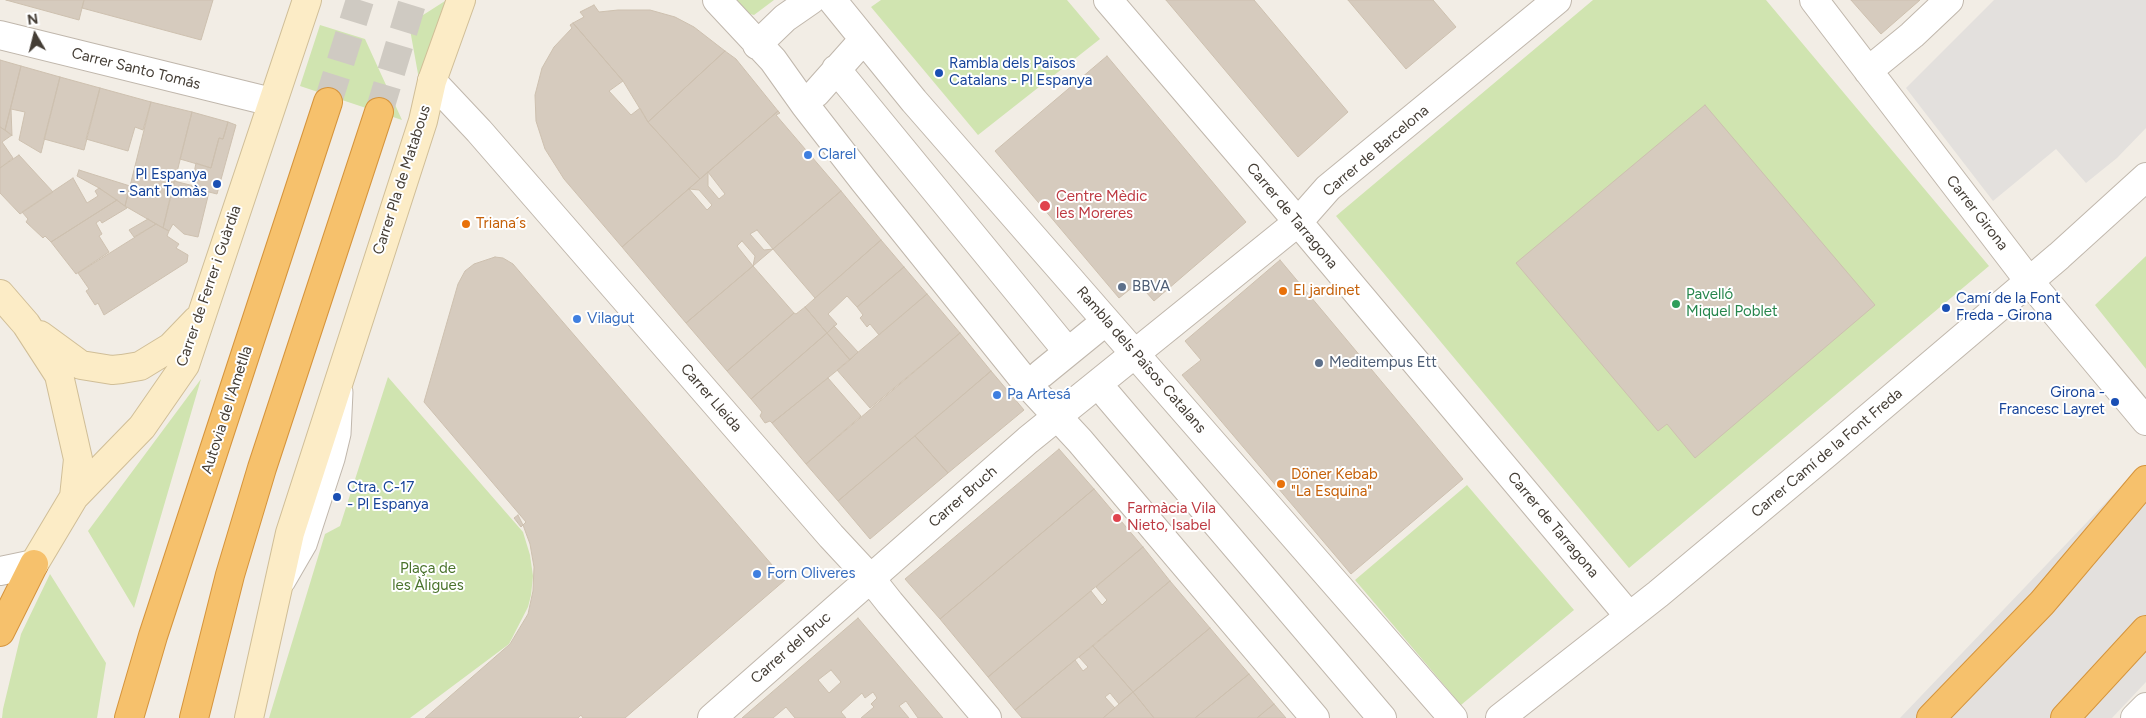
<!DOCTYPE html>
<meta charset="utf-8">
<style>
body{margin:0}
#map{position:relative;width:2146px;height:718px;overflow:hidden;background:#f2ede5;font-family:Figtree,sans-serif}
canvas{display:block}
.north{position:absolute;left:10px;top:10px;width:50px;height:50px;-webkit-text-stroke:4px #fff;paint-order:stroke;rotate:352deg;font-size:14px;font-weight:700;line-height:20px;text-align:center;color:#443d35}
.north::after{content:'';display:block;margin:auto;width:18px;height:22px;background:#443d35;clip-path:polygon(50% 0,100% 100%,50% 72%,0 100%)}
</style>
<div id="map">
<canvas width="2146" height="718"></canvas>
<div class="north">N</div>
</div>
<script>
const ctx = document.querySelector('canvas').getContext('2d');
ctx.lineJoin = 'round';
function paint(path, color) {
  ctx.fillStyle = color;
  ctx.fill(path, 'evenodd');
}
function poly(rows) {
  const path = new Path2D();
  for (const r of rows) {
    path.moveTo(r[0], r[1]);
    for (let i = 2; i < r.length; i += 2) path.lineTo(r[i], r[i + 1]);
  }
  return path;
}
function stroke(path, color, width, dash) {
  ctx.strokeStyle = color;
  ctx.lineWidth = width;
  ctx.lineCap = dash ? 'butt' : 'round';
  ctx.setLineDash(dash || []);
  ctx.stroke(path);
}
function label(font, color, halo, rows, align = 'center') {
  ctx.font = font + ' Figtree,sans-serif';
  ctx.lineWidth = 4;
  ctx.setLineDash([]);
  ctx.textBaseline = 'middle';
  ctx.strokeStyle = halo;
  ctx.fillStyle = color;
  for (const [text, x, y, turn = 0] of rows) {
    ctx.save();
    ctx.translate(x, y);
    ctx.rotate((+turn || 0) * Math.PI / 180);
    ctx.textAlign = isNaN(turn) ? turn : align;
    if (halo) ctx.strokeText(text, 0, 0);
    ctx.fillText(text, 0, 0);
    ctx.restore();
  }
}
paint(poly([
 [732,0,774,0,754,15,746,13],
 [881,0,1067,0,1100,39,978,135,871,7],
 [1593,0,1766,0,1989,266,1629,568,1336,216],
 [445,1,420,85,409,24],
 [320,25,365,39,402,120,300,86],
 [2146,256,2146,369,2095,305],
 [388,377,523,532,530,555,533,576,531,595,528,607,509,644,410,718,269,718,325,534,340,526],
 [201,379,134,608,88,531],
 [1467,485,1574,610,1461,705,1355,580],
 [50,574,106,663,97,718,2,718,3,709,21,634]
]), '#d0e4b0');
paint(poly([
 [1994,0,2146,0,2146,128,2117,158,2086,183,2056,149,1993,201,1906,88],
 [2132,475,2146,488,2146,682,2112,718,1900,718]
]), '#e3e0dd');
const building = poly([
 [6,0,84,0,79,20,6,0],
 [84,0,213,0,201,40,82,8,84,0],
 [1166,0,1254,0,1348,112,1298,157,1166,0],
 [1348,0,1433,0,1456,27,1406,69,1348,0],
 [1851,0,1920,0,1881,34,1851,0],
 [594,5,599,12,618,10,650,10,675,17,694,27,725,51,648,122,623,81,573,23,584,17,580,12,594,5],
 [573,23,623,81,609,91,631,115,640,108,648,122,700,179,622,247,564,179,545,149,536,121,535,95,542,68,554,47,572,28,570,25,573,23],
 [725,51,736,59,778,111,700,179,648,122,725,51],
 [1107,56,1246,222,1154,301,1138,283,1119,298,995,151,1107,56],
 [0,60,21,66,5,130,0,127,0,60],
 [21,66,60,77,41,153,19,140,25,112,11,109,12,136,5,130,21,66],
 [60,77,100,88,84,150,44,139,60,77],
 [100,88,151,102,143,130,135,127,128,151,86,139,100,88],
 [151,102,192,112,163,228,125,206,151,102],
 [1705,105,1875,305,1695,458,1667,424,1658,431,1516,263,1705,105],
 [778,111,780,113,776,115,841,191,686,323,622,247,778,111],
 [708,172,725,194,719,199,708,186,708,172],
 [689,189,699,190,712,205,707,210,689,189],
 [757,230,773,249,764,250,750,234,757,230],
 [742,241,755,256,753,266,737,246,742,241],
 [192,112,228,122,223,139,219,138,211,168,180,159,192,112],
 [228,122,236,125,217,194,209,192,198,237,184,234,173,224,169,231,163,228,174,181,194,186,198,175,194,173,196,163,211,168,219,138,223,139,228,122],
 [0,127,12,135,2,142,13,158,0,168,0,127],
 [19,155,53,192,20,214,0,193,0,168,19,155],
 [79,170,130,186,125,206,99,188,77,176,79,170],
 [73,178,87,203,98,196,95,191,99,188,117,200,51,242,45,236,43,238,26,222,28,219,22,212,73,178],
 [841,191,881,240,815,298,773,249,841,191],
 [117,200,127,208,102,223,100,220,96,223,102,234,99,236,109,252,76,274,51,242,117,200],
 [148,219,156,224,134,237,129,230,148,219],
 [156,224,169,231,167,236,179,244,176,248,188,255,187,262,104,315,98,303,95,305,86,291,89,289,78,273,156,224],
 [881,240,904,267,857,307,847,296,828,314,837,324,827,333,805,307,881,240],
 [495,257,503,258,513,264,785,580,625,718,583,718,581,715,578,718,425,718,510,644,528,614,533,591,534,567,530,544,523,525,526,522,424,402,458,284,465,271,474,264,495,257],
 [1280,260,1463,479,1351,574,1182,375,1201,360,1185,341,1280,260],
 [753,266,794,313,727,371,686,323,753,266],
 [904,267,927,294,879,335,870,324,867,327,860,318,863,315,857,307,904,267],
 [927,294,960,333,870,408,837,370,927,294],
 [805,307,827,333,751,399,727,371,794,313,796,314,805,307],
 [834,326,858,352,850,360,827,333,834,326],
 [827,333,850,360,772,423,770,421,765,423,760,416,762,412,751,399,827,333],
 [960,333,991,371,838,501,806,464,960,333],
 [991,371,1024,410,948,473,915,436,991,371],
 [828,378,861,416,806,464,772,423,828,378],
 [915,436,948,473,870,539,838,501,915,436],
 [1059,449,1094,489,940,619,905,579,1059,449],
 [1094,489,1143,547,988,677,940,619,1094,489],
 [518,515,523,525,521,527,514,518,518,515],
 [1143,547,1170,581,1015,710,988,677,1091,591,1102,605,1107,600,1096,587,1143,547],
 [1170,581,1210,628,1133,692,1093,646,1170,581],
 [858,618,943,718,918,718,906,701,899,706,909,718,861,718,874,707,871,704,877,698,873,692,865,698,862,693,841,712,846,718,795,718,786,707,773,718,742,718,858,618],
 [831,670,841,682,829,693,818,680,831,670],
 [1210,628,1249,674,1195,718,1154,718,1133,692,1210,628],
 [1093,646,1133,692,1119,704,1110,693,1105,697,1115,708,1103,718,1022,718,1015,710,1075,660,1083,671,1088,667,1079,657,1093,646],
 [1249,674,1274,704,1257,718,1195,718,1249,674],
 [1133,692,1154,718,1103,718,1119,704,1133,692],
 [1274,704,1286,718,1257,718,1264,712,1274,704]
]);
paint(building, '#d6cbbe');
stroke(building, '#cdc0af', 1);
stroke(poly([
 [328,102,360,0],
 [379,112,413,0]
]), '#cfcac2', 28, [28, 14]);
const lane = poly([
 [285,583,307,545,335,459,341,434,343,392]
]);
const street = poly([
 [717,0,773,60,805,105,864,181,1028,385,1080,441,1315,718],
 [832,0,914,101,1453,718],
 [1108,0,1298,222,1629,616],
 [1814,0,2029,281,2146,421],
 [0,35,272,102],
 [757,45,785,18,811,0],
 [836,69,1068,352],
 [1868,71,1912,35,1949,0],
 [432,81,479,131,831,536,871,579,890,603,987,718],
 [816,93,856,48],
 [1041,374,1095,330],
 [1108,396,1382,718],
 [0,571,34,564],
 [712,718,1028,440,1298,222,1328,188,1557,0],
 [1500,718,1658,594,1827,453,2059,256,2146,177],
 [2135,718,2146,707]
]);
const secondary = poly([
 [0,294,26,324,59,375,78,459,74,497],
 [40,335,81,365,112,370,122,369,140,366,171,347,197,320],
 [34,564,74,497,142,427,185,365,307,0],
 [249,718,290,533,423,121,432,81,461,0]
]);
const highway = poly([
 [0,632,34,564],
 [129,718,153,636,328,102],
 [194,718,230,575,262,468,379,112],
 [1931,718,2042,603,2146,480],
 [2065,718,2146,630]
]);
stroke(lane, '#c0b7ac', 21);
stroke(street, '#c0b7ac', 30);
stroke(secondary, '#d0be97', 30);
stroke(highway, '#d5943c', 30);
stroke(lane, '#fff', 19);
stroke(street, '#fff', 28);
stroke(secondary, '#fcecc6', 28);
stroke(highway, '#f6c16c', 28);
for (const [x, y, r, color] of [
 [939,73,5,"#1a4fb4"],
 [808,155,5,"#3f7fe0"],
 [217,184,5,"#1a4fb4"],
 [1045,206,6,"#e0444e"],
 [466,224,5,"#e8710a"],
 [1122,287,5,"#5c6f8a"],
 [1283,291,5,"#e8710a"],
 [1676,304,5,"#2e9e5b"],
 [1946,308,5,"#1a4fb4"],
 [577,319,5,"#3f7fe0"],
 [1319,363,5,"#5c6f8a"],
 [997,395,5,"#3f7fe0"],
 [2115,402,5,"#1a4fb4"],
 [1281,484,5,"#e8710a"],
 [337,497,5,"#1a4fb4"],
 [1117,518,5,"#e0444e"],
 [757,574,5,"#3f7fe0"]
]) {
  const dot = new Path2D();
  dot.arc(x, y, r, 0, 2 * Math.PI);
  ctx.fillStyle = color;
  ctx.fill(dot);
  stroke(dot, '#fff', 2);
}
label('15px', '#164399', '#fff', [
 ["Rambla dels Països",949,64],
 ["Catalans - Pl Espanya",949,81],
 ["Pl Espanya",207,175,"right"],
 ["- Sant Tomàs",207,192,"right"],
 ["Camí de la Font",1956,299],
 ["Freda - Girona",1956,316],
 ["Girona -",2105,393,"right"],
 ["Francesc Layret",2105,410,"right"],
 ["Ctra. C-17",347,488],
 ["- Pl Espanya",347,505]
], 'left');
label('15px', '#443d35', '#fff', [
 ["Carrer Santo Tomás",136,69,14],
 ["Carrer de Barcelona",1376,151,-40],
 ["Carrer Pla de Matabous",402,180,-72],
 ["Carrer Girona",1977,213,52],
 ["Carrer de Tarragona",1292,216,50],
 ["Carrer de Ferrer i Guàrdia",209,286,-71],
 ["Rambla dels Països Catalans",1141,360,49],
 ["Carrer Lleida",711,398,49],
 ["Autovia de l'Ametlla",227,410,-72],
 ["Carrer Camí de la Font Freda",1827,453,-40],
 ["Carrer Bruch",963,497,-41],
 ["Carrer de Tarragona",1553,525,50],
 ["Carrer del Bruc",791,648,-41]
]);
label('15px', '#366cbe', '#fff', [
 ["Clarel",818,155],
 ["Vilagut",587,319],
 ["Pa Artesá",1007,395],
 ["Forn Oliveres",767,574]
], 'left');
label('15px', '#be3a42', '#fff', [
 ["Centre Mèdic",1056,197],
 ["les Moreres",1056,214],
 ["Farmàcia Vila",1127,509],
 ["Nieto, Isabel",1127,526]
], 'left');
label('15px', '#c56008', '#fff', [
 ["Triana´s",476,224],
 ["El jardinet",1293,291],
 ["Döner Kebab",1291,475],
 ["\"La Esquina\"",1291,492]
], 'left');
label('15px', '#4e5e75', '#fff', [
 ["BBVA",1132,287],
 ["Meditempus Ett",1329,363]
], 'left');
label('15px', '#27864d', '#fff', [
 ["Pavelló",1686,295],
 ["Miquel Poblet",1686,312]
], 'left');
label('15px', '#4a732c', '#fff', [
 ["Plaça de",428,569],
 ["les Àligues",428,586]
]);
</script>
